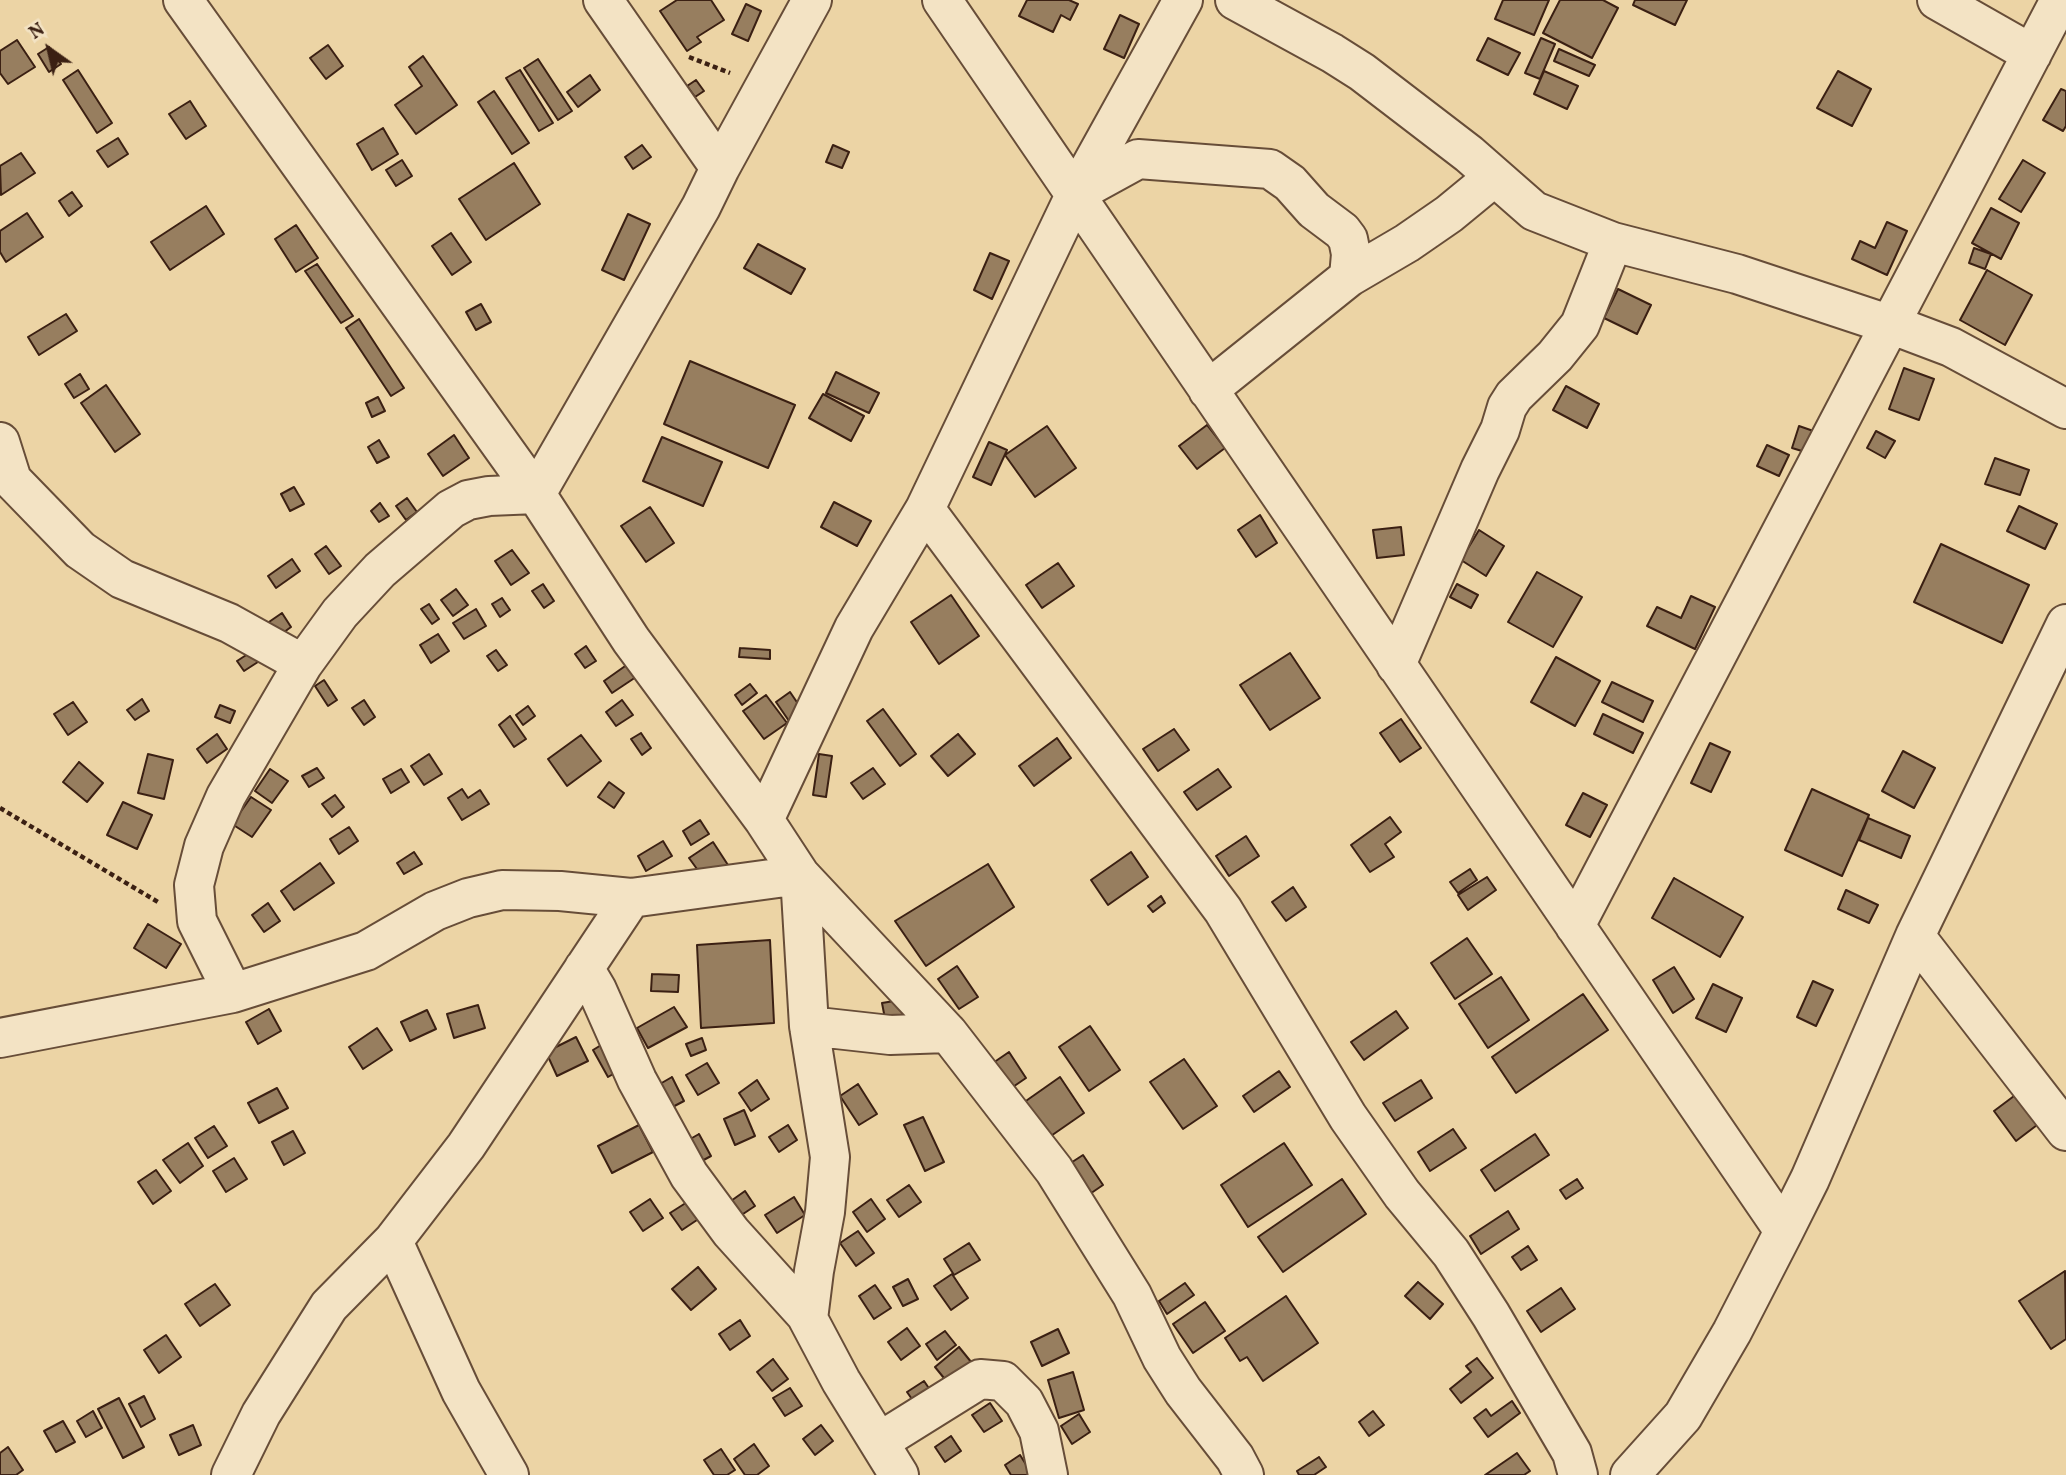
<!DOCTYPE html>
<style>
body{margin:0}
#map{position:relative;width:2066px;height:1475px;overflow:hidden;background:#ecd4a5;font-family:Vollkorn,serif}
canvas{display:block}
.north{position:absolute;left:14px;top:14px;width:70px;height:70px;-webkit-text-stroke:5px #f3e3c4;paint-order:stroke;rotate:326deg;font-size:19px;font-weight:700;line-height:28px;text-align:center;color:#3b2013}
.north::after{content:'';display:block;margin:auto;width:24px;height:32px;background:#3b2013;clip-path:polygon(50% 0,100% 100%,50% 72%,0 100%)}
</style>
<div id="map">
<canvas width="2066" height="1475"></canvas>
<div class="north">N</div>
</div>
<script>
const ctx = document.querySelector('canvas').getContext('2d');
ctx.lineJoin = 'round';
function paint(path, color) {
  ctx.fillStyle = color;
  ctx.fill(path, 'evenodd');
}
function poly(rows) {
  const path = new Path2D();
  for (const r of rows) {
    path.moveTo(r[0], r[1]);
    for (let i = 2; i < r.length; i += 2) path.lineTo(r[i], r[i + 1]);
  }
  return path;
}
function stroke(path, color, width, dash) {
  ctx.strokeStyle = color;
  ctx.lineWidth = width;
  ctx.lineCap = dash ? 'butt' : 'round';
  ctx.setLineDash(dash || []);
  ctx.stroke(path);
}
const building = poly([
 [677,0,711,0,724,20,697,37,701,42,687,51,660,11,677,0],
 [1027,0,1069,0,1078,4,1070,20,1061,15,1053,32,1019,16,1027,0],
 [1503,0,1549,0,1534,35,1495,19,1503,0],
 [1560,0,1603,0,1618,8,1592,58,1543,33,1560,0],
 [1635,0,1687,0,1675,25,1633,5,1635,0],
 [746,4,761,11,748,41,732,34,746,4],
 [1120,15,1139,24,1124,58,1104,49,1120,15],
 [1488,38,1520,53,1508,75,1477,60,1488,38],
 [1541,38,1555,44,1540,79,1525,73,1541,38],
 [17,40,35,67,8,84,0,73,0,51,17,40],
 [328,45,343,66,326,79,310,58,328,45],
 [49,47,61,64,49,72,38,54,49,47],
 [1559,49,1595,65,1589,76,1554,61,1559,49],
 [423,56,457,105,416,134,395,105,422,86,409,67,423,56],
 [538,59,572,111,558,120,524,68,538,59],
 [78,70,112,123,97,133,63,80,78,70],
 [520,70,553,123,539,131,506,78,520,70],
 [1544,71,1578,86,1567,109,1534,94,1544,71],
 [1838,71,1871,89,1852,126,1817,108,1838,71],
 [590,75,600,90,578,107,567,92,590,75],
 [696,80,704,91,695,97,687,86,696,80],
 [2061,89,2066,91,2066,126,2063,131,2043,120,2061,89],
 [494,91,529,143,512,154,478,102,494,91],
 [190,101,206,126,186,139,169,114,190,101],
 [383,128,398,154,372,170,357,144,383,128],
 [118,138,128,154,108,167,97,151,118,138],
 [642,145,651,157,633,169,625,157,642,145],
 [833,145,849,152,842,168,826,162,833,145],
 [21,153,35,173,1,195,0,166,21,153],
 [402,160,412,176,396,186,386,170,402,160],
 [2023,160,2045,173,2021,212,1999,199,2023,160],
 [514,163,540,204,486,240,459,199,514,163],
 [72,192,82,206,69,216,59,201,72,192],
 [206,206,224,234,170,270,151,242,206,206],
 [1991,208,2019,223,2001,259,1972,243,1991,208],
 [27,213,43,237,6,262,0,252,0,231,27,213],
 [628,214,650,224,624,280,602,270,628,214],
 [1887,222,1907,231,1887,275,1852,259,1860,241,1875,248,1887,222],
 [296,225,318,258,296,272,275,239,296,225],
 [451,233,471,262,452,275,432,246,451,233],
 [758,244,805,269,791,294,744,268,758,244],
 [1974,248,1991,254,1985,269,1969,263,1974,248],
 [990,253,1009,261,992,299,974,290,990,253],
 [317,264,353,316,341,323,305,271,317,264],
 [1987,270,2032,295,2005,345,1960,320,1987,270],
 [1618,289,1651,305,1637,334,1604,318,1618,289],
 [481,304,491,322,476,330,466,312,481,304],
 [66,314,77,331,39,355,28,337,66,314],
 [359,319,404,388,391,396,346,328,359,319],
 [690,361,795,405,768,468,664,424,690,361],
 [1904,368,1934,379,1919,420,1889,409,1904,368],
 [836,372,879,393,869,413,826,393,836,372],
 [80,374,89,389,74,398,65,384,80,374],
 [106,385,140,434,115,452,81,403,106,385],
 [1566,386,1599,404,1587,428,1553,410,1566,386],
 [823,394,864,416,851,441,809,418,823,394],
 [378,397,385,411,372,417,366,403,378,397],
 [1207,425,1225,448,1197,469,1179,446,1207,425],
 [1047,426,1076,468,1035,497,1005,455,1047,426],
 [1799,426,1822,434,1815,455,1792,448,1799,426],
 [1876,431,1895,441,1885,458,1867,448,1876,431],
 [454,435,469,458,443,476,428,454,454,435],
 [662,437,722,462,703,506,643,481,662,437],
 [379,440,389,457,377,463,368,447,379,440],
 [989,442,1007,450,991,485,973,477,989,442],
 [1767,445,1789,455,1779,476,1757,466,1767,445],
 [1995,458,2029,470,2020,495,1985,484,1995,458],
 [294,487,304,504,290,511,281,494,294,487],
 [407,498,417,512,406,520,396,506,407,498],
 [834,502,871,521,857,546,821,527,834,502],
 [380,503,389,516,379,522,371,511,380,503],
 [2019,506,2057,524,2045,549,2007,531,2019,506],
 [650,507,674,543,646,562,621,526,650,507],
 [1260,515,1277,543,1256,557,1238,530,1260,515],
 [1401,527,1404,555,1377,558,1373,530,1401,527],
 [1479,530,1504,546,1486,576,1461,560,1479,530],
 [1941,544,2029,585,2002,643,1914,602,1941,544],
 [326,546,341,566,329,574,315,554,326,546],
 [512,550,529,573,511,585,495,561,512,550],
 [292,559,300,571,276,588,268,576,292,559],
 [1058,563,1074,586,1042,608,1026,585,1058,563],
 [1537,572,1582,597,1553,647,1508,622,1537,572],
 [543,584,554,601,544,608,532,591,543,584],
 [1457,584,1478,595,1471,608,1450,597,1457,584],
 [456,589,468,605,453,616,441,600,456,589],
 [951,595,979,636,939,664,911,622,951,595],
 [1691,596,1715,607,1695,649,1647,626,1657,607,1681,618,1691,596],
 [502,598,510,610,500,617,492,604,502,598],
 [429,604,439,619,432,624,421,609,429,604],
 [476,609,486,626,464,639,453,623,476,609],
 [282,613,291,627,276,638,266,624,282,613],
 [438,634,449,651,431,663,420,645,438,634],
 [586,646,596,661,585,668,575,654,586,646],
 [740,648,770,650,770,659,739,657,740,648],
 [254,650,261,660,244,671,237,661,254,650],
 [496,650,507,665,498,671,487,656,496,650],
 [1290,653,1320,698,1270,730,1240,685,1290,653],
 [1556,657,1600,681,1575,726,1531,702,1556,657],
 [628,664,636,677,612,693,604,681,628,664],
 [324,680,337,700,328,706,315,686,324,680],
 [1612,682,1653,701,1643,722,1602,702,1612,682],
 [750,684,757,693,742,705,735,695,750,684],
 [790,692,803,711,789,721,776,702,790,692],
 [766,695,787,723,764,739,743,711,766,695],
 [142,699,149,711,135,720,127,710,142,699],
 [364,700,375,717,364,725,352,708,364,700],
 [622,700,633,715,616,726,606,712,622,700],
 [73,702,87,722,68,735,54,714,73,702],
 [220,705,235,711,230,723,215,717,220,705],
 [528,706,535,716,523,725,516,715,528,706],
 [883,709,916,754,900,766,867,721,883,709],
 [1603,714,1643,733,1633,753,1594,734,1603,714],
 [510,716,526,739,514,747,499,725,510,716],
 [1401,719,1421,748,1400,762,1380,733,1401,719],
 [1174,729,1189,750,1158,771,1143,749,1174,729],
 [641,733,651,748,642,755,631,739,641,733],
 [217,734,227,749,207,763,197,749,217,734],
 [958,734,975,754,948,776,931,756,958,734],
 [581,735,601,761,567,786,548,759,581,735],
 [1057,738,1071,758,1034,786,1019,766,1057,738],
 [1710,743,1730,752,1711,792,1691,783,1710,743],
 [1903,751,1935,768,1914,808,1882,791,1903,751],
 [148,754,173,760,164,799,138,793,148,754],
 [429,754,442,774,424,785,411,766,429,754],
 [819,754,832,756,826,797,813,795,819,754],
 [79,762,103,783,87,802,63,782,79,762],
 [317,768,324,778,309,787,302,776,317,768],
 [873,768,885,784,863,799,851,783,873,768],
 [270,769,288,781,272,803,255,791,270,769],
 [401,769,409,782,391,793,383,779,401,769],
 [1218,769,1231,787,1197,810,1184,792,1218,769],
 [609,782,624,793,614,808,598,797,609,782],
 [462,789,468,798,480,790,489,804,462,820,448,798,462,789],
 [1812,789,1869,815,1842,876,1785,850,1812,789],
 [1583,793,1607,805,1590,837,1566,825,1583,793],
 [335,795,344,807,332,817,322,804,335,795],
 [251,797,271,810,252,837,232,824,251,797],
 [123,802,152,815,137,849,107,835,123,802],
 [1390,817,1401,832,1385,844,1394,857,1370,872,1351,845,1390,817],
 [1868,818,1910,836,1901,858,1859,840,1868,818],
 [700,820,709,834,691,845,683,831,700,820],
 [349,827,358,841,339,854,330,839,349,827],
 [1246,836,1259,856,1229,876,1216,856,1246,836],
 [663,841,672,856,646,871,638,856,663,841],
 [713,842,728,865,696,886,689,874,697,869,689,858,713,842],
 [414,852,422,864,404,874,397,863,414,852],
 [1131,852,1148,877,1108,905,1091,880,1131,852],
 [320,863,334,883,294,910,281,891,320,863],
 [988,864,1014,907,926,966,895,921,988,864],
 [1470,869,1477,880,1458,893,1450,882,1470,869],
 [1487,877,1496,890,1468,910,1458,895,1487,877],
 [1674,878,1743,917,1720,957,1652,918,1674,878],
 [1293,887,1306,907,1286,921,1272,902,1293,887],
 [1846,890,1878,905,1869,923,1838,909,1846,890],
 [1161,896,1165,903,1153,912,1148,906,1161,896],
 [268,903,280,921,264,932,252,915,268,903],
 [148,924,181,944,166,968,134,948,148,924],
 [1467,938,1492,974,1455,999,1431,963,1467,938],
 [770,940,774,1023,701,1028,697,945,770,940],
 [957,966,978,997,959,1009,938,979,957,966],
 [1674,967,1694,999,1673,1013,1653,980,1674,967],
 [652,974,679,975,678,992,651,991,652,974],
 [1501,977,1529,1020,1488,1048,1459,1004,1501,977],
 [1813,981,1833,990,1816,1026,1797,1017,1813,981],
 [1713,984,1742,998,1726,1032,1696,1018,1713,984],
 [1583,994,1608,1030,1516,1093,1492,1057,1583,994],
 [900,1000,904,1021,886,1024,882,1003,900,1000],
 [478,1005,485,1028,454,1038,447,1014,478,1005],
 [674,1007,687,1027,648,1048,637,1028,674,1007],
 [269,1009,281,1031,258,1044,246,1022,269,1009],
 [427,1010,436,1029,410,1041,401,1022,427,1010],
 [1396,1011,1408,1028,1364,1060,1351,1042,1396,1011],
 [1090,1026,1120,1070,1089,1091,1059,1047,1090,1026],
 [377,1028,392,1050,363,1069,349,1047,377,1028],
 [576,1037,588,1061,557,1076,546,1052,576,1037],
 [702,1038,706,1050,691,1056,686,1044,702,1038],
 [611,1039,627,1066,608,1077,593,1050,611,1039],
 [1009,1052,1026,1078,1007,1091,990,1065,1009,1052],
 [1184,1059,1217,1106,1183,1129,1150,1082,1184,1059],
 [707,1063,719,1083,698,1095,686,1075,707,1063],
 [1279,1071,1290,1087,1254,1112,1243,1096,1279,1071],
 [672,1077,684,1101,665,1111,653,1088,672,1077],
 [1060,1077,1084,1113,1048,1138,1023,1103,1060,1077],
 [757,1080,769,1099,751,1111,739,1093,757,1080],
 [1421,1080,1432,1098,1395,1121,1383,1103,1421,1080],
 [858,1084,877,1114,859,1125,840,1096,858,1084],
 [277,1088,288,1108,259,1123,248,1103,277,1088],
 [2018,1093,2041,1122,2016,1141,1994,1111,2018,1093],
 [744,1110,755,1136,735,1145,724,1119,744,1110],
 [923,1117,944,1162,925,1171,904,1125,923,1117],
 [639,1125,653,1152,612,1173,598,1146,639,1125],
 [788,1125,797,1140,779,1152,769,1137,788,1125],
 [214,1126,227,1146,208,1158,195,1138,214,1126],
 [1453,1129,1466,1148,1430,1171,1418,1152,1453,1129],
 [293,1131,305,1153,284,1165,272,1142,293,1131],
 [699,1134,711,1156,689,1168,678,1146,699,1134],
 [1535,1134,1549,1155,1495,1191,1481,1170,1535,1134],
 [188,1143,203,1166,180,1183,163,1160,188,1143],
 [1284,1143,1312,1185,1248,1227,1221,1185,1284,1143],
 [1083,1155,1103,1185,1084,1198,1063,1168,1083,1155],
 [234,1158,247,1179,226,1192,213,1171,234,1158],
 [156,1170,171,1191,153,1204,138,1182,156,1170],
 [1342,1179,1366,1214,1283,1272,1258,1237,1342,1179],
 [1577,1179,1583,1188,1566,1199,1560,1190,1577,1179],
 [909,1185,921,1202,899,1217,887,1200,909,1185],
 [745,1191,755,1206,731,1222,721,1208,745,1191],
 [794,1197,805,1215,777,1233,765,1215,794,1197],
 [650,1199,663,1218,643,1231,630,1212,650,1199],
 [692,1199,703,1216,682,1230,670,1213,692,1199],
 [871,1199,885,1219,867,1232,853,1212,871,1199],
 [1508,1211,1519,1229,1481,1254,1470,1236,1508,1211],
 [858,1231,874,1253,856,1266,840,1243,858,1231],
 [969,1243,980,1260,954,1275,944,1259,969,1243],
 [1528,1246,1537,1260,1521,1270,1512,1257,1528,1246],
 [698,1267,716,1289,691,1310,672,1289,698,1267],
 [2065,1271,2066,1339,2051,1349,2019,1301,2065,1271],
 [952,1274,968,1298,951,1310,934,1286,952,1274],
 [908,1279,918,1299,903,1306,893,1287,908,1279],
 [1418,1282,1443,1304,1430,1319,1405,1296,1418,1282],
 [1185,1283,1194,1295,1167,1314,1159,1301,1185,1283],
 [215,1284,230,1305,200,1326,185,1304,215,1284],
 [875,1285,891,1308,874,1319,859,1296,875,1285],
 [1561,1288,1575,1309,1541,1332,1527,1311,1561,1288],
 [1286,1296,1318,1343,1263,1381,1247,1357,1240,1361,1225,1338,1286,1296],
 [1205,1302,1225,1331,1193,1353,1173,1324,1205,1302],
 [740,1320,750,1336,730,1350,719,1334,740,1320],
 [907,1328,920,1346,901,1360,888,1342,907,1328],
 [1058,1329,1069,1353,1042,1366,1031,1342,1058,1329],
 [945,1331,956,1345,937,1360,926,1344,945,1331],
 [166,1335,181,1357,159,1373,144,1350,166,1335],
 [959,1347,976,1368,952,1388,935,1367,959,1347],
 [1477,1358,1493,1378,1461,1403,1450,1389,1471,1372,1466,1366,1477,1358],
 [773,1359,788,1379,772,1391,757,1372,773,1359],
 [1073,1372,1084,1410,1059,1418,1048,1380,1073,1372],
 [924,1381,939,1403,923,1415,907,1392,924,1381],
 [790,1388,802,1406,785,1416,773,1398,790,1388],
 [144,1396,155,1419,141,1427,129,1404,144,1396],
 [119,1398,144,1447,123,1458,98,1409,119,1398],
 [1512,1401,1520,1413,1488,1437,1474,1418,1486,1409,1491,1416,1512,1401],
 [990,1403,1002,1421,984,1432,972,1415,990,1403],
 [93,1411,102,1428,86,1437,77,1421,93,1411],
 [1373,1411,1384,1425,1369,1436,1359,1422,1373,1411],
 [1079,1414,1090,1432,1072,1444,1061,1426,1079,1414],
 [63,1421,75,1442,56,1452,44,1431,63,1421],
 [193,1425,201,1445,179,1455,170,1435,193,1425],
 [821,1425,833,1441,815,1455,803,1439,821,1425],
 [951,1436,961,1451,945,1462,935,1447,951,1436],
 [754,1444,769,1466,757,1475,745,1475,734,1459,754,1444],
 [8,1447,23,1470,16,1475,0,1475,0,1453,8,1447],
 [721,1449,735,1470,727,1475,714,1475,704,1460,721,1449],
 [1517,1453,1530,1471,1524,1475,1485,1475,1517,1453],
 [1020,1455,1032,1474,1031,1475,1011,1475,1005,1465,1020,1455],
 [1319,1457,1326,1467,1314,1475,1299,1475,1297,1471,1319,1457]
]);
paint(building, '#977e5f');
stroke(building, '#3b2013', 2);
const minor = poly([
 [183,0,536,494,631,640,764,820,800,875,948,1033],
 [603,0,720,168],
 [942,0,1784,1231],
 [1235,0,1332,53,1362,72,1469,154,1534,211,1613,242,1737,274,1906,330,1951,347,2066,409],
 [1937,0,2032,54],
 [1076,193,1138,159,1270,169,1290,183,1314,210,1342,231,1348,239,1351,254,1349,277],
 [1208,390,1349,277,1407,243,1449,214,1494,177],
 [0,442,12,480,80,550,122,579,229,623,303,664],
 [925,509,1223,910,1348,1117,1402,1194,1451,1253,1491,1315,1572,1453,1578,1475],
 [1396,665,1480,470,1500,430,1507,407,1514,396,1555,356,1580,325,1613,242],
 [764,820,854,628,925,509,1076,193,1183,0],
 [800,875,809,1026,890,1035,948,1033,1054,1170,1132,1295,1162,1358,1183,1391,1235,1458,1244,1475],
 [1575,926,2060,0],
 [1915,936,2066,1131],
 [584,968,597,990,637,1080,689,1175,731,1232,806,1315,841,1381,899,1475],
 [233,993,197,921,194,885,204,846,226,796,303,664,340,613,380,570,451,509,468,500,489,496,536,494,701,207,720,168,812,0],
 [0,1038,233,993,366,951,435,911,468,898,502,890,560,891,631,898,800,875],
 [393,1241,461,1391,509,1475],
 [808,1319,814,1271,825,1212,830,1157,809,1026],
 [879,1442,980,1379,1003,1381,1024,1402,1039,1431,1048,1475],
 [231,1475,261,1414,329,1306,393,1241,466,1146,631,898],
 [1630,1475,1683,1416,1732,1332,1784,1231,1810,1179,1915,936,2066,624]
]);
stroke(minor, '#674d38', 42);
stroke(poly([
 [689,57,730,73],
 [0,808,158,902]
]), '#3b2013', 4.5, [5, 3.5]);
stroke(minor, '#f3e3c4', 38);
</script>
